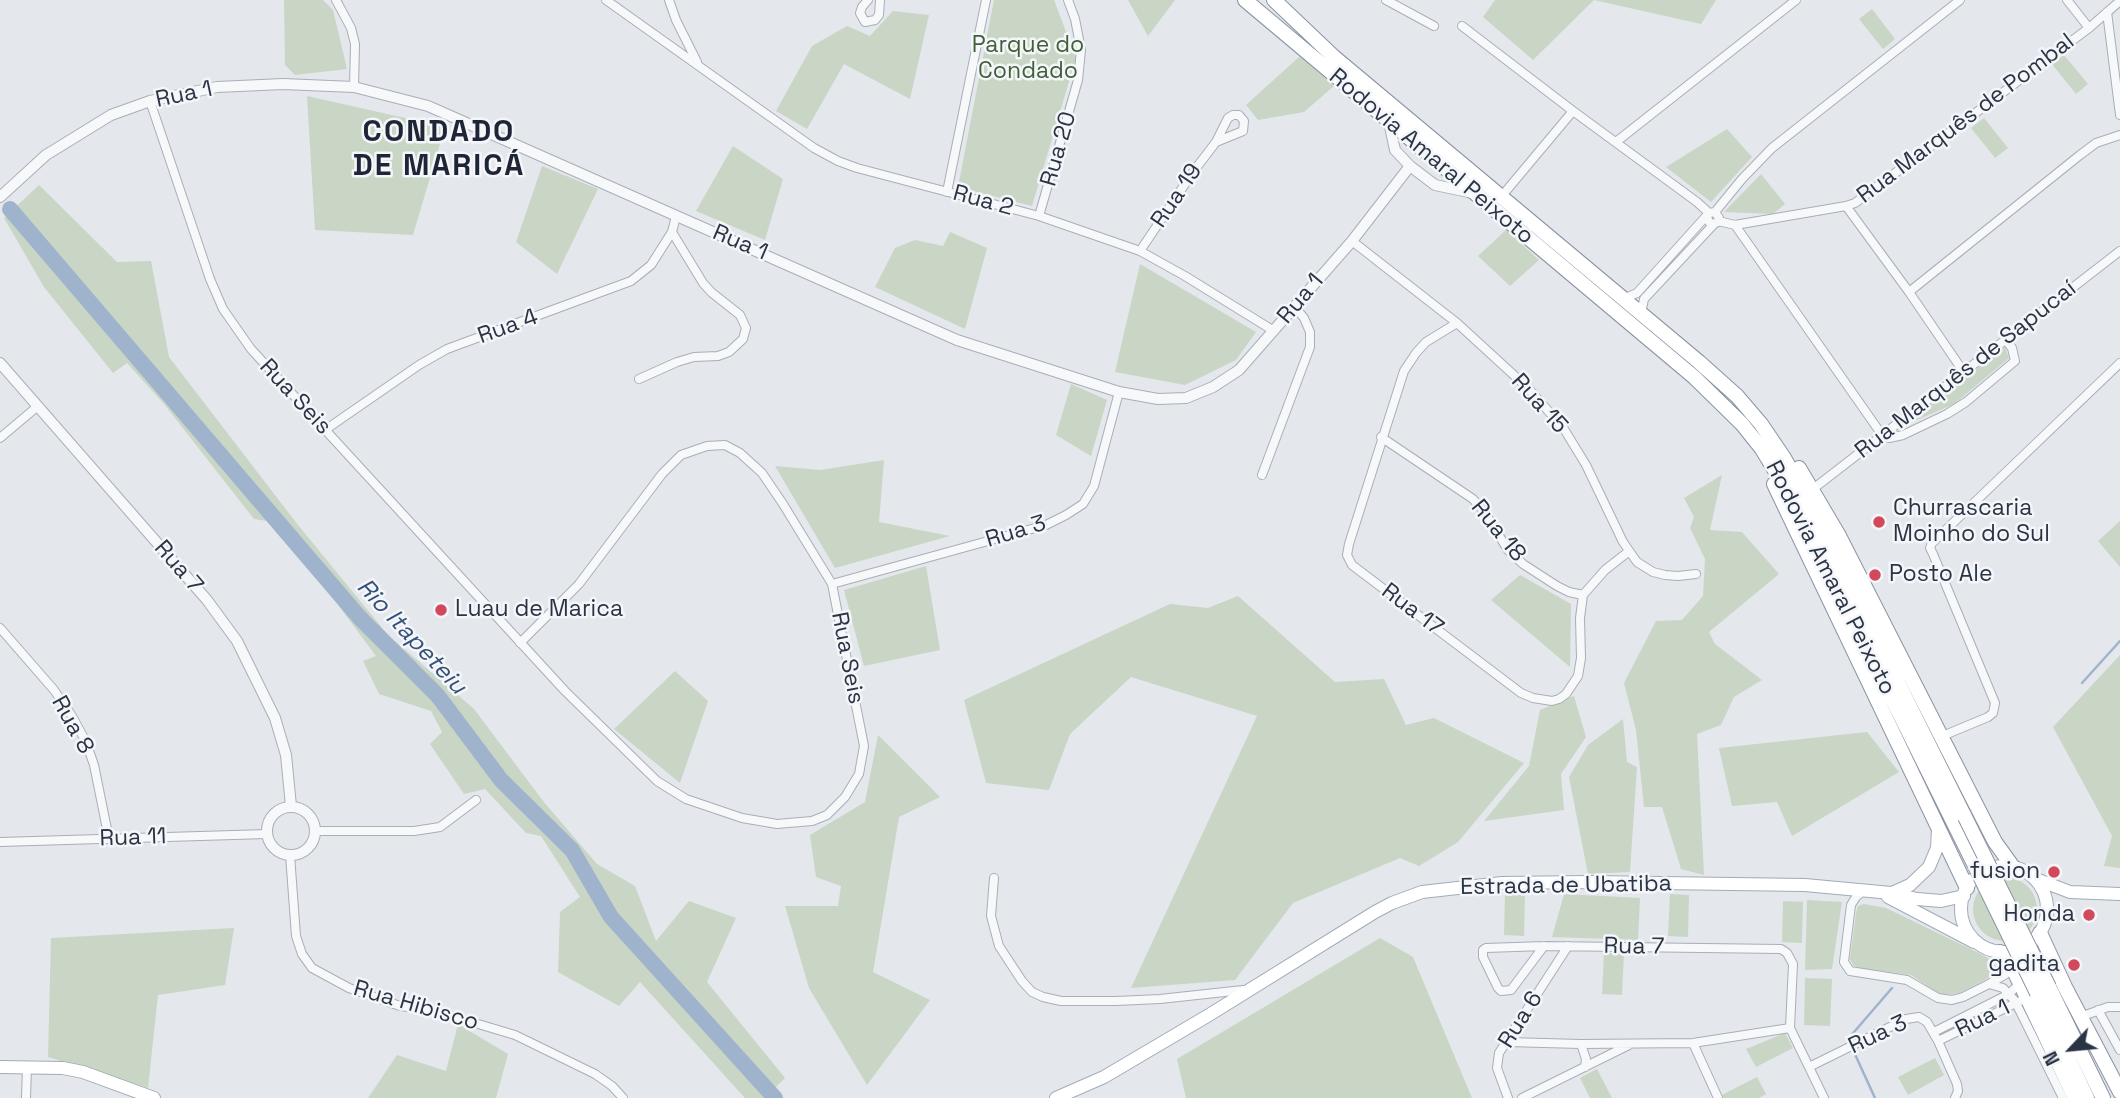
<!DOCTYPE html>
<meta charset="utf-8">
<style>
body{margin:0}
#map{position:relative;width:2120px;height:1098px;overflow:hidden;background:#e4e7ec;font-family:"Space Grotesk",sans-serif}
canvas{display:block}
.north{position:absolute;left:2036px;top:1014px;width:70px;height:70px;-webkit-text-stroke:5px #f4f6f9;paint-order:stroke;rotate:244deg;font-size:19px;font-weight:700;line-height:28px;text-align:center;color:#2b3445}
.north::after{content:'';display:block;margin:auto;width:24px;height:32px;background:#2b3445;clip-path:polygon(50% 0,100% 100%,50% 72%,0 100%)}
</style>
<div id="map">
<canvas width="2120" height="1098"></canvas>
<div class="north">N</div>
</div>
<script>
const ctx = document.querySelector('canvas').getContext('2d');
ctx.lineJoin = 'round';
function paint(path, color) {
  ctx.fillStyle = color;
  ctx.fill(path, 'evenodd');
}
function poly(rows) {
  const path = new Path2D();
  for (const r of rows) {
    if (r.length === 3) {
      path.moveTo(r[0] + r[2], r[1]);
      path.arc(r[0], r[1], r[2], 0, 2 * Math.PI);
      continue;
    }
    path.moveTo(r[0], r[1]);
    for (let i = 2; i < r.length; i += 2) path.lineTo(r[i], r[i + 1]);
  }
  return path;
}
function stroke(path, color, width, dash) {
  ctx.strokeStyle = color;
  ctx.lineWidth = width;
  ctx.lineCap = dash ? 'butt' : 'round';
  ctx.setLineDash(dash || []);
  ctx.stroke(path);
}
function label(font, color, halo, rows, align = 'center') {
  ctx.font = font + ' "Space Grotesk",sans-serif';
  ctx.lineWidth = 5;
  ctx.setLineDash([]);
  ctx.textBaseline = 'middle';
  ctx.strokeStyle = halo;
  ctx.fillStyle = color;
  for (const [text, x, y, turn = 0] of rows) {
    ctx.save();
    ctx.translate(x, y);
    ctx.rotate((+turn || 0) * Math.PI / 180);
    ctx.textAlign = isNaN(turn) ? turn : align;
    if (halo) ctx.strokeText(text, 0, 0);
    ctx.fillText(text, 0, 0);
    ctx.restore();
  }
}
paint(poly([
 [284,0,323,0,333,10,347,69,295,75,285,65],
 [994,0,1054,0,1076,58,1032,206,958,187],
 [1128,0,1175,0,1148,36],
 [1495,0,1716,0,1701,24,1594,0,1533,60,1483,17],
 [1872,9,1895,39,1883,49,1859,19],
 [893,11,929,15,910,99,844,64,807,129,776,111,812,46,847,26,870,36],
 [2064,55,2088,84,2076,94,2052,64],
 [1300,56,1334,86,1304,112,1258,120,1246,105],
 [307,96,445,127,413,235,315,230],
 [1984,118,2008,148,1995,158,1971,128],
 [1727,129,1752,157,1711,202,1666,167],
 [733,146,783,179,765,240,696,211],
 [542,166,598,189,557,274,516,242],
 [1761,174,1785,204,1773,214,1724,212],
 [39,185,117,262,151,261,169,357,298,525,388,635,474,709,543,801,597,864,635,886,656,941,689,901,736,918,707,982,785,1078,765,1098,745,1098,640,982,619,1006,558,972,560,912,580,897,541,836,526,833,485,789,464,794,430,744,442,732,431,711,379,694,363,661,376,656,318,578,267,521,254,519,164,404,127,363,113,373,44,287,4,218],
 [1506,230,1539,260,1510,286,1478,256],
 [950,232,987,248,965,329,875,287,895,248,915,240,943,246],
 [1140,264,1256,332,1236,360,1185,385,1115,372],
 [2005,347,2009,358,1954,404,1903,426],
 [1071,384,1107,400,1091,456,1056,435],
 [884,460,879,522,950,536,835,568,775,466,820,470],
 [1722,475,1710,530,1742,532,1779,574,1709,632,1715,644,1762,680,1734,697,1721,725,1697,734,1704,875,1681,869,1662,807,1644,807,1636,730,1624,683,1656,621,1682,620,1703,596,1705,559,1690,528,1694,517,1684,498],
 [2120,521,2120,567,2098,541],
 [926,566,940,650,864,666,844,590],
 [1520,575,1571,604,1570,667,1491,600],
 [1238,596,1335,682,1384,679,1406,725,1434,718,1524,763,1458,842,1419,866,1400,858,1293,903,1235,980,1131,988,1257,716,1131,677,1070,734,1049,790,986,783,964,700,1170,604,1208,608],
 [2120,655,2120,868,2104,866,2112,836,2053,727],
 [675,671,708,701,680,783,614,729],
 [1574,696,1586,737,1561,774,1564,810,1484,821,1529,766,1540,710],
 [1623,719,1627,762,1637,767,1630,872,1588,874,1569,777,1588,745],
 [1867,732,1899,772,1792,836,1777,802,1732,806,1719,748],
 [878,735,940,797,899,817,873,972,930,1000,867,1085,809,988,785,906,838,906,841,886,816,877,810,835,865,802],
 [2005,909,32],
 [1505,893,1525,894,1524,936,1504,935],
 [1564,894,1640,898,1638,940,1552,937],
 [1670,894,1689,895,1688,937,1668,936],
 [1807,900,1842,902,1832,969,1805,970],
 [1783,901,1803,902,1802,943,1782,942],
 [1864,904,1886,908,1979,953,1991,960,2000,972,1959,993,1945,995,1936,992,1911,975,1860,968,1853,965,1850,959,1856,913,1858,906],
 [234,928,225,985,158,995,148,1088,48,1057,51,938],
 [1380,938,1413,957,1472,1098,1186,1098,1177,1059],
 [1604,953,1624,953,1622,995,1602,994],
 [1805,978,1832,979,1830,1026,1804,1025],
 [458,1024,508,1054,496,1098,368,1098,397,1055,446,1071],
 [1785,1033,1793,1048,1756,1067,1746,1049],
 [1935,1058,1944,1075,1908,1095,1898,1077],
 [1597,1069,1612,1098,1590,1098,1580,1078],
 [1757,1077,1766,1094,1759,1098,1721,1098,1720,1096]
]), '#c9d6c5');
stroke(poly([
 [2082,683,2120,641],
 [1875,1098,1848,1039,1892,988]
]), '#9fb4cc', 2.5);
stroke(poly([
 [10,209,360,618,438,696,501,780,572,850,611,917,775,1098]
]), '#9fb4cc', 16);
const minor = poly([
 [336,0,351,28,355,44,354,87],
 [606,0,814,148,838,161,857,168,1039,216,1140,251,1185,276,1274,331],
 [669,0,676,20,697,62],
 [868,0,862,7,860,13,865,22,875,20,879,15,880,0],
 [1386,0,1434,26],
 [2067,0,2089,28],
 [2107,12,2120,115],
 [1462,26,1573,111,1697,202,1709,213],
 [150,101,210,279,223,309,251,349,565,691,657,781,686,799,742,818,777,824,812,821,827,815,845,797,859,774,864,746,832,584,783,504,762,473,740,453,725,445,707,446,681,455,662,474,579,584,520,643],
 [1233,115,1239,115,1244,121,1243,131,1216,142,1228,118,1233,115],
 [1616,142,1796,0],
 [947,192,986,0],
 [1501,197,1573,111],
 [1846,206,1909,292,1963,371],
 [1715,212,1742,179,1772,148,1960,0],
 [1039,216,1078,80,1081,50,1075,19,1068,0],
 [1718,221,1735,225,1846,206,1855,203,2089,28,2120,1],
 [1735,225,1882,435,1889,438,1903,435,1947,414,1966,402,2015,361,2012,348,2005,339],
 [1352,241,1457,323,1529,389,1564,429,1586,465,1623,542,1637,562,1653,572,1665,575,1678,576,1696,574],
 [1140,251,1193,172,1216,142],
 [1909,292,2080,155,2096,143,2120,135],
 [1623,299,1637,293,1709,213,1715,212,1719,218,1718,222,1713,224,1709,222,1707,217],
 [1641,314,1644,299,1714,224],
 [1457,323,1426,342,1416,353,1404,371,1349,544,1347,555,1352,565,1521,693,1533,698,1552,701,1559,699,1566,694,1578,676,1581,658,1580,618,1583,595,1605,570,1628,552],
 [639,379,677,362,694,357,718,356,729,352,743,339,746,328,740,315,711,292,703,283,672,232],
 [325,430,419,365,447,349,631,281,651,265,672,232,676,216],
 [1381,437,1473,499,1485,513,1508,550,1523,564,1557,586,1569,592,1583,595],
 [0,438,38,406],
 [1262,475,1310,347,1310,332,1304,318,1294,306],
 [1813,489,2120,251],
 [832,584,1046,525,1066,515,1083,504,1094,486,1119,392],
 [0,628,54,690,72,716,86,742,94,765,109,839],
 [1940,737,1988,717,1993,713,1995,703,1933,554,1930,548,1932,543,2120,363],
 [315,831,414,831,440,827,476,800],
 [0,842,267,834],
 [290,855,296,936,302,954,312,968,349,988,397,1005,448,1015,515,1035,595,1074,612,1086,623,1098],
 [994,878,991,916,999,946,1022,981,1032,992,1043,997,1061,1001,1116,1001,1160,999,1243,990],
 [1864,890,1856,897,1851,905,1844,962,1850,971,1907,980,1938,998,1952,1000,1963,997,1989,984,2006,974,2012,967],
 [1544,946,1511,990,1501,991,1498,988,1483,957,1483,950,1486,948,1544,946,1781,949,1787,953,1793,964,1790,1028,1824,1098],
 [1989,984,2003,988,2015,1001,2063,1098],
 [2098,1010,2120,1050],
 [2080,1017,2108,1007,2120,1007],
 [1934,1032,2009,994,2020,983],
 [1938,1041,2020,1001],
 [1507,1042,1581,1044,1693,1043,1790,1028],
 [1693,1043,1718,1098],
 [1581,1044,1586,1059,1585,1067],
 [1809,1067,1906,1019,1919,1017,1927,1022,1938,1041,1957,1084,1958,1091,1955,1098],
 [26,1098,27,1067],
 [1508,1098,1497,1068,1499,1053,1568,946],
 [1522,1098,1629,1045]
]);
const tertiary = poly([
 [1389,122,1395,150,1410,166,1435,185,1473,193],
 [0,197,46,155,111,115,150,101,217,87,283,84,354,87,428,106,957,340,1119,392,1158,399,1186,398,1213,387,1239,370,1352,241,1410,166],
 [0,363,207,600,237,641,275,718,286,755,291,806],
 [291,831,24]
]);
const primary = poly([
 [2004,909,43],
 [2036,879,2070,892,2120,894],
 [1892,893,1910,885,1929,867,1937,848,1938,829],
 [1888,897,1974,942],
 [0,1067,63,1068,83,1072,154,1098],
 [1056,1098,1104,1077,1209,1015,1375,912,1392,903,1422,892,1502,883,1589,882,1805,885,1891,893,1917,899,1941,901,1964,896]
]);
const trunk = poly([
 [1245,0,1694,377,1742,424,1762,449,1796,505,1977,870],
 [1274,0,1334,57,1699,362,1737,396,1761,424,1784,458,1803,492,1965,817],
 [1799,468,1838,534,1995,842,2013,867],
 [1774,484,1967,888],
 [2040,933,2065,987,2120,1092],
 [2000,952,2007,960,2016,975,2075,1098],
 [2049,987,2103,1098],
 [2037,993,2087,1098]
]);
stroke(minor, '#a9aeb7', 10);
stroke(tertiary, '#a9aeb7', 12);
stroke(primary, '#a3abb8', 14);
stroke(trunk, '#8b94a3', 16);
stroke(minor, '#f7f8fa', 8);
stroke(tertiary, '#f7f8fa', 10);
stroke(primary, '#fff', 12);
stroke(trunk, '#fff', 14);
const trunkBridge = poly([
 [1965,817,2049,987],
 [1977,870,2037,993]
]);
stroke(trunkBridge, '#8b94a3', 16, []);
stroke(trunkBridge, '#fff', 14);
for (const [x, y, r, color] of [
 [1879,522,7,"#d1495b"],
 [1875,575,7,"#d1495b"],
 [441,610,7,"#d1495b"],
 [2054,872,7,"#d1495b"],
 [2089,915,7,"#d1495b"],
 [2074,965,7,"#d1495b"]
]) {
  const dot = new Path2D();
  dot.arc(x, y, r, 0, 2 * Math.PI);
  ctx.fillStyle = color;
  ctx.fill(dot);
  stroke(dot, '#f4f6f9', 2.5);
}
label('23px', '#3f6138', '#f4f6f9', [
 ["Parque do",1028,46],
 ["Condado",1028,72]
]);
label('23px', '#2b3445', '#f4f6f9', [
 ["Rua 1",184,95,-12],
 ["Rua Marquês de Pombal",1966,119,-37],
 ["Rua 20",1059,149,-74],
 ["Rodovia Amaral Peixoto",1431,157,40],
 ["Rua 19",1177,196,-56],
 ["Rua 2",983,201,15],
 ["Rua 1",740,243,23],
 ["Rua 1",1301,299,-50],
 ["Rua 4",508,327,-20],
 ["Rua Marquês de Sapucaí",1966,370,-38],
 ["Rua Seis",295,397,47],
 ["Rua 15",1539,404,48],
 ["Rua 18",1498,531,51],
 ["Rua 3",1016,532,-17],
 ["Rua 7",178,567,49],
 ["Rodovia Amaral Peixoto",1830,578,63],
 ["Rua 17",1412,610,37],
 ["Rua Seis",847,658,79],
 ["Rua 8",72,725,61],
 ["Rua 11",133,838,-2],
 ["Estrada de Ubatiba",1566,886,-1],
 ["Rua 7",1634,947,1],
 ["Rua Hibisco",416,1006,16],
 ["Rua 1",1983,1019,-26],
 ["Rua 6",1521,1020,-58],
 ["Rua 3",1878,1035,-25]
]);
label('23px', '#2b3445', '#f4f6f9', [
 ["Churrascaria",1893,509],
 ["Moinho do Sul",1893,535],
 ["Posto Ale",1889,575],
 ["Luau de Marica",455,610],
 ["fusion",2040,872,"right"],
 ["Honda",2075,915,"right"],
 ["gadita",2060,965,"right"]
], 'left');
label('italic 24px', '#34527a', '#f4f6f9', [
 ["Rio Itapeteiu",411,637,47]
]);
ctx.letterSpacing = '2px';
label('bold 30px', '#1d2536', '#f4f6f9', [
 ["CONDADO",439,133],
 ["DE MARICÁ",439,167]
]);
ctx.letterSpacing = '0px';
</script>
